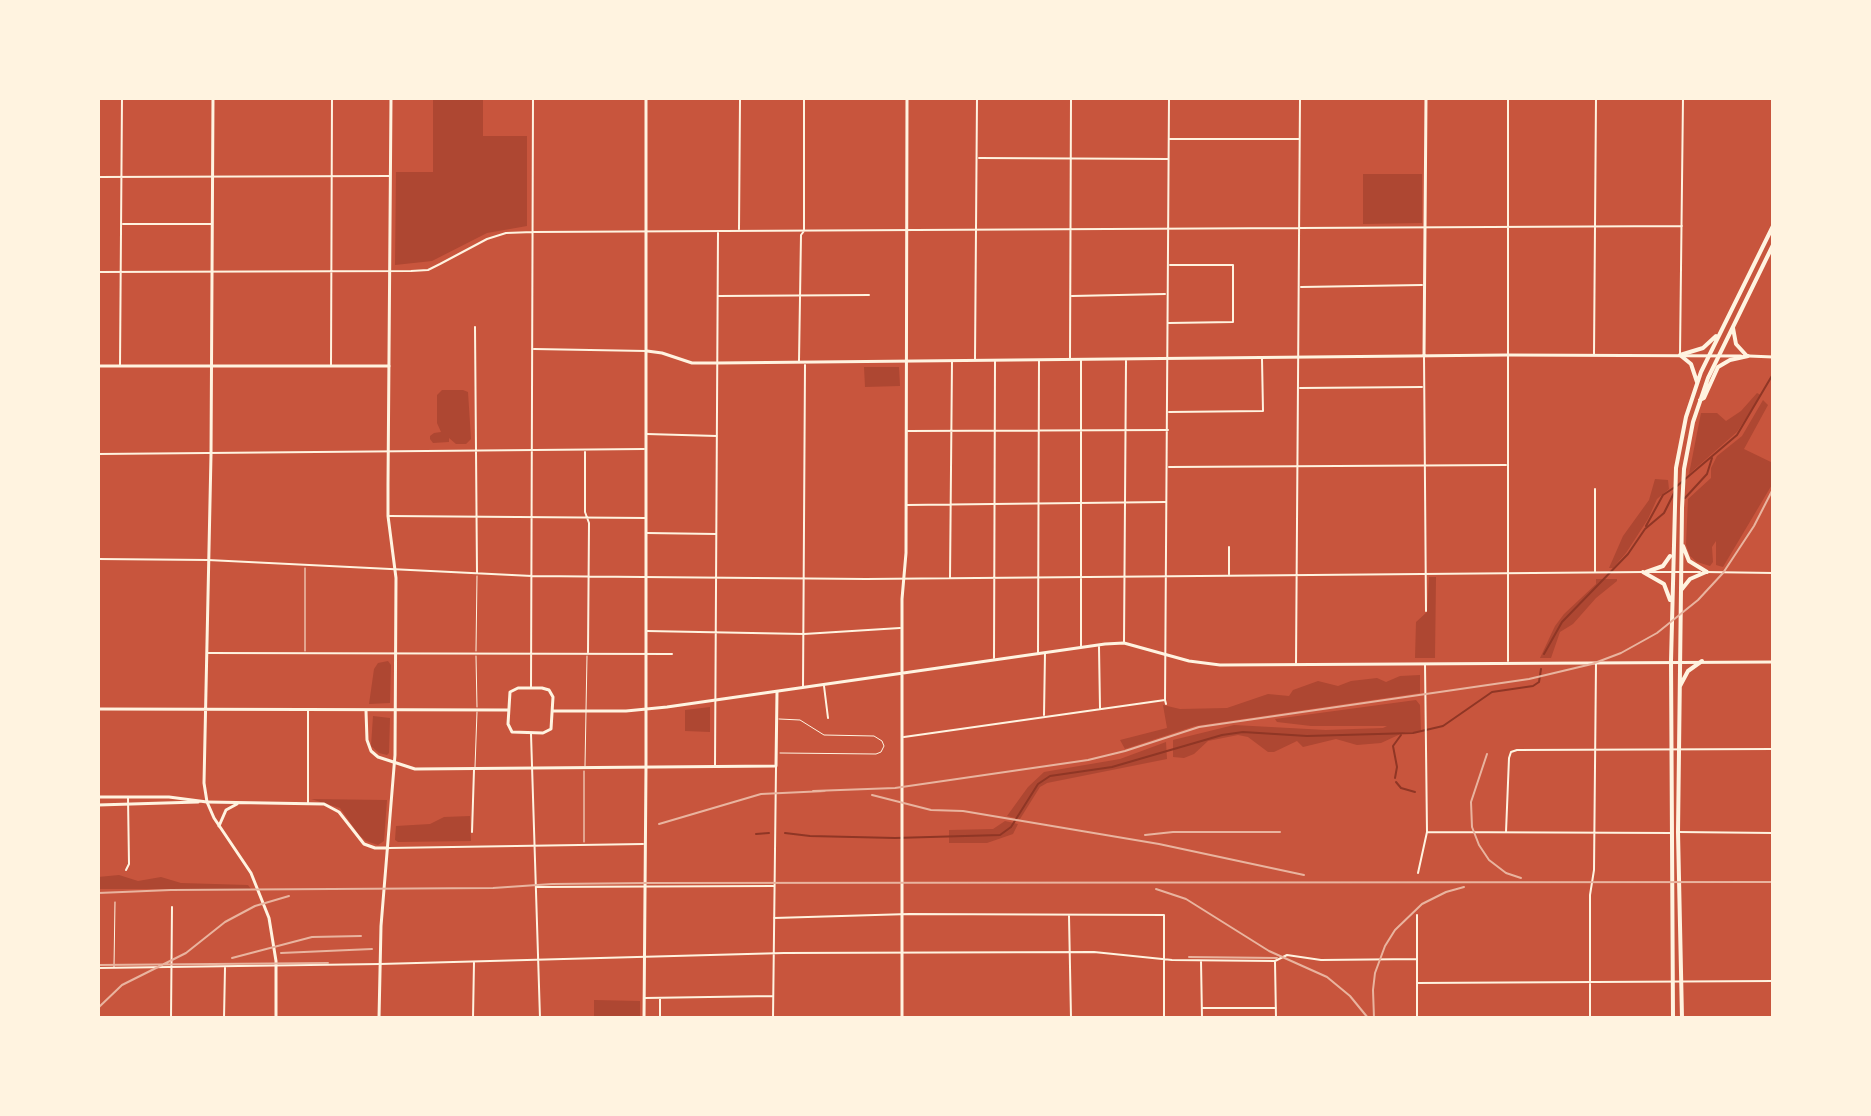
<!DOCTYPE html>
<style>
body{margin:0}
#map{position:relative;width:1871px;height:1116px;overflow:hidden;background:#c8553d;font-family:"Zilla Slab",serif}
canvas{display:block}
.frame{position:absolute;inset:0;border:100px solid #fff3e0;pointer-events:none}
</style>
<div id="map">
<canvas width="1871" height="1116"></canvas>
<div class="frame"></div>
</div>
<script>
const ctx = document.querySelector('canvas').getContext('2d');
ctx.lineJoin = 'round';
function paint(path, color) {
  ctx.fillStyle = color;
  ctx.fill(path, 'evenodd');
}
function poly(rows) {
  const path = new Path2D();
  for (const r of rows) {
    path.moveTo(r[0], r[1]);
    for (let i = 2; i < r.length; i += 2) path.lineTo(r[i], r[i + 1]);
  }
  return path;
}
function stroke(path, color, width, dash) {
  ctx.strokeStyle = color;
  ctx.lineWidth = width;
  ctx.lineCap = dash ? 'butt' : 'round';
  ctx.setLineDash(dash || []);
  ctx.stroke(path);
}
paint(poly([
 [433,98,483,98,483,136,527,136,527,226,487,233,432,261,395,265,396,172,433,172],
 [1363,174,1422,174,1422,223,1363,224],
 [864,367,899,367,900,386,865,387],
 [442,390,463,390,468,392,471,439,466,444,456,444,449,438,449,442,433,443,430,439,430,436,434,433,441,432,437,423,437,395],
 [1757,393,1761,395,1737,432,1689,474,1701,413,1717,413,1726,421,1741,411],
 [1763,400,1768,405,1744,449,1773,463,1773,483,1723,567,1716,565,1716,541,1712,547,1713,562,1710,566,1697,562,1690,556,1686,545,1688,499,1711,478,1711,468,1717,456,1742,436],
 [1655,479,1668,480,1669,489,1657,499,1648,519,1626,553,1613,568,1609,568,1623,536,1649,500],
 [1429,577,1436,577,1435,658,1415,658,1416,622,1427,612],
 [1596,579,1617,579,1617,581,1596,598,1573,624,1560,632,1551,658,1540,658,1555,626,1564,614,1596,584],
 [388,661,391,665,390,703,369,704,374,669,378,663],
 [1420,675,1420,693,1195,726,1125,749,1120,740,1167,728,1163,705,1180,709,1227,708,1268,694,1289,696,1293,690,1318,681,1338,686,1351,681,1377,678,1386,682,1400,676],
 [1416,700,1420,705,1421,732,1405,732,1381,743,1357,745,1336,739,1303,747,1297,741,1274,752,1268,752,1248,737,1238,735,1208,741,1194,754,1184,758,1173,757,1173,740,1234,725,1326,730,1383,728,1387,726,1311,726,1277,722,1275,719],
 [710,707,710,732,685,731,685,710],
 [373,716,390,718,389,753,387,755,379,753,371,746],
 [1166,742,1167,759,1047,783,1040,787,1020,819,1007,816,1028,787,1044,772,1120,759],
 [311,799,387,800,384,841,378,845,366,841,359,835,340,808],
 [470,816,471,841,398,842,395,840,396,826,430,824,444,817],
 [1005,821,1018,824,1013,834,987,843,949,843,949,830,993,829],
 [119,875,138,881,161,877,181,883,248,885,251,889,98,889,98,877],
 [594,1000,640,1001,640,1018,594,1018]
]), '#ae4732');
stroke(poly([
 [1677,486,1737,435,1773,374],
 [1685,498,1707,474,1712,458],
 [1646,526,1663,495,1675,487],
 [1544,654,1562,622,1628,554,1645,529,1664,513,1675,491],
 [1395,778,1397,767,1393,746,1401,735],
 [1396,782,1401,788,1415,792],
 [785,833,810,836,895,838,1000,835,1011,827,1038,784,1050,776,1112,767,1222,735,1243,732,1307,736,1413,733,1443,726,1492,692,1533,686,1539,682,1541,669],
 [756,834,769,833]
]), '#8f3625', 2);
stroke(poly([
 [305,651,305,568],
 [476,651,477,576],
 [476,656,477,707],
 [779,719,800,720,824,735,874,736,882,741,884,746,881,752,876,754,780,753],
 [585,766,587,656],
 [475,767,477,712],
 [584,771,584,842],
 [114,967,115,902]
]), '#fff3e0', 1);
stroke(poly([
 [672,98,818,98],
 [1508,98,1508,661],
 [1169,139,1299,139],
 [979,158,1168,159],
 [98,177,389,176],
 [123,224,212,224],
 [739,229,740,100],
 [98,272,411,271,428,270,440,264,487,239,506,233,533,232,1682,226],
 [1301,287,1422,285],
 [719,296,869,295],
 [1072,296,1165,294],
 [1169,323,1233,322,1233,265,1170,265],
 [475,327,477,573],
 [534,349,646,351],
 [1594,354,1596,98],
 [1680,354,1683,98],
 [1424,356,1426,611],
 [1070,358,1071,98],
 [975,359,977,98],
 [799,361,801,235,804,231,804,98],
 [120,365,122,98],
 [331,365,332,98],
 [1300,388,1422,387],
 [1169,412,1263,411,1262,359],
 [908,431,1168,430],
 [647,434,717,436],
 [585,452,585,512,589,523,588,652],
 [98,454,644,449],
 [1169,467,1506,465],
 [1595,489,1595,571],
 [907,505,1165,502],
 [389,516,646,518],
 [647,533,716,534],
 [1229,547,1229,574],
 [98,559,208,560,532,576,866,579,1644,572],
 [1650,572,1700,572],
 [1706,572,1773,573],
 [950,578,952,361],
 [647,631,804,634,900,628],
 [1124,642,1126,361],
 [1081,646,1081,360],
 [1099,647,1100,708],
 [207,653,672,654],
 [1038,653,1039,360],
 [994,658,995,361],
 [1296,663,1300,98],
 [803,686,805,365],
 [824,686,828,718],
 [531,687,533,98],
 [1165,700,1169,98],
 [1044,715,1045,653],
 [531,734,540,1018],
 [904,737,1165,700,1166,704],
 [715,765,718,231],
 [308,803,308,711],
 [472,832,474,770],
 [1427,832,1672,833],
 [1506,832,1509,758,1511,752,1517,750,1773,749],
 [1678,832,1773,833],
 [389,848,643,844],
 [126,870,129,864,128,798],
 [1418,873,1427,832,1425,664],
 [536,887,773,886],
 [1069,916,1071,1018],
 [774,918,909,914,1164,915,1164,1018],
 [1201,961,1202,1018],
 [1275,962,1276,1018],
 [98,968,380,964,784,953,1094,952,1172,960,1275,961,1287,955,1321,960,1417,959],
 [1417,983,1773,981],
 [645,998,773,996],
 [660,999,660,1018],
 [1202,1008,1276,1008],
 [171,1018,172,907],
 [224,1018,225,968],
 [473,1018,474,962],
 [773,1018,776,767],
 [1417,1018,1417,915],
 [1590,1018,1590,895,1594,870,1596,663]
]), '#fff3e0', 2);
stroke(poly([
 [647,351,662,353,692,363,718,363,1507,355,1741,356],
 [1424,356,1426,98],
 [1749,356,1773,357],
 [98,366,389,366],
 [366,711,367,740,371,751,378,757,415,769,776,766,777,692],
 [207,802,324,804,339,812,364,844,375,848,388,848],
 [219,826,226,810,237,804]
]), '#fff3e0', 3);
stroke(poly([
 [213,98,211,455,204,783,207,802,214,818,251,873,269,918,276,961,276,1018],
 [542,688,549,690,553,697,551,729,543,733,512,732,508,724,510,692,518,688,542,688],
 [98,709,508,710],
 [553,711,626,711,667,707,1105,644,1124,643,1189,661,1220,665,1773,662],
 [98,797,169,797,207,802],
 [98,805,198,802],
 [379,1018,381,926,395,755,396,578,388,516,388,484,391,98],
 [644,1018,646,767,646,98],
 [902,1018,902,599,906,553,907,98]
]), '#fff3e0', 3);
stroke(poly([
 [1733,328,1736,344,1746,355],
 [1680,355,1703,348,1716,336],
 [1680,355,1691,364,1697,382],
 [1700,400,1704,398,1718,367,1730,360,1748,356],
 [1683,546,1689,561,1707,572],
 [1643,572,1664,584,1670,600],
 [1646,572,1663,566,1670,556],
 [1682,589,1690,579,1706,572],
 [1680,686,1688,671,1702,661],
 [1673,1018,1671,661,1676,468,1686,417,1701,372,1773,226],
 [1682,1018,1678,832,1682,508,1684,469,1693,422,1708,378,1773,245]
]), '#fff3e0', 4);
stroke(poly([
 [1487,754,1471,802,1472,827,1479,845,1489,860,1506,873,1521,878],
 [813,791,895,788,1088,760,1125,751,1199,727,1529,679,1592,664,1621,653,1657,633,1698,600,1723,573,1754,526,1773,489],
 [872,795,931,810,963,811,1159,844,1304,875],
 [659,824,761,794,825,791],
 [1145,835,1173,832,1280,832],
 [1156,889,1186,899,1269,951,1327,977,1350,996,1368,1018],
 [98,893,171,890,493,888,552,884,646,883,1773,882],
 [281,953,372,949],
 [1189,957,1277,958],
 [232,958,312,937,361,936],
 [98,965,328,963],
 [98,1008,122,985,186,953,225,922,255,906,289,896],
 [1374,1018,1373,990,1375,973,1385,946,1395,930,1422,904,1446,892,1464,887]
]), '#e9b49f', 2);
</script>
